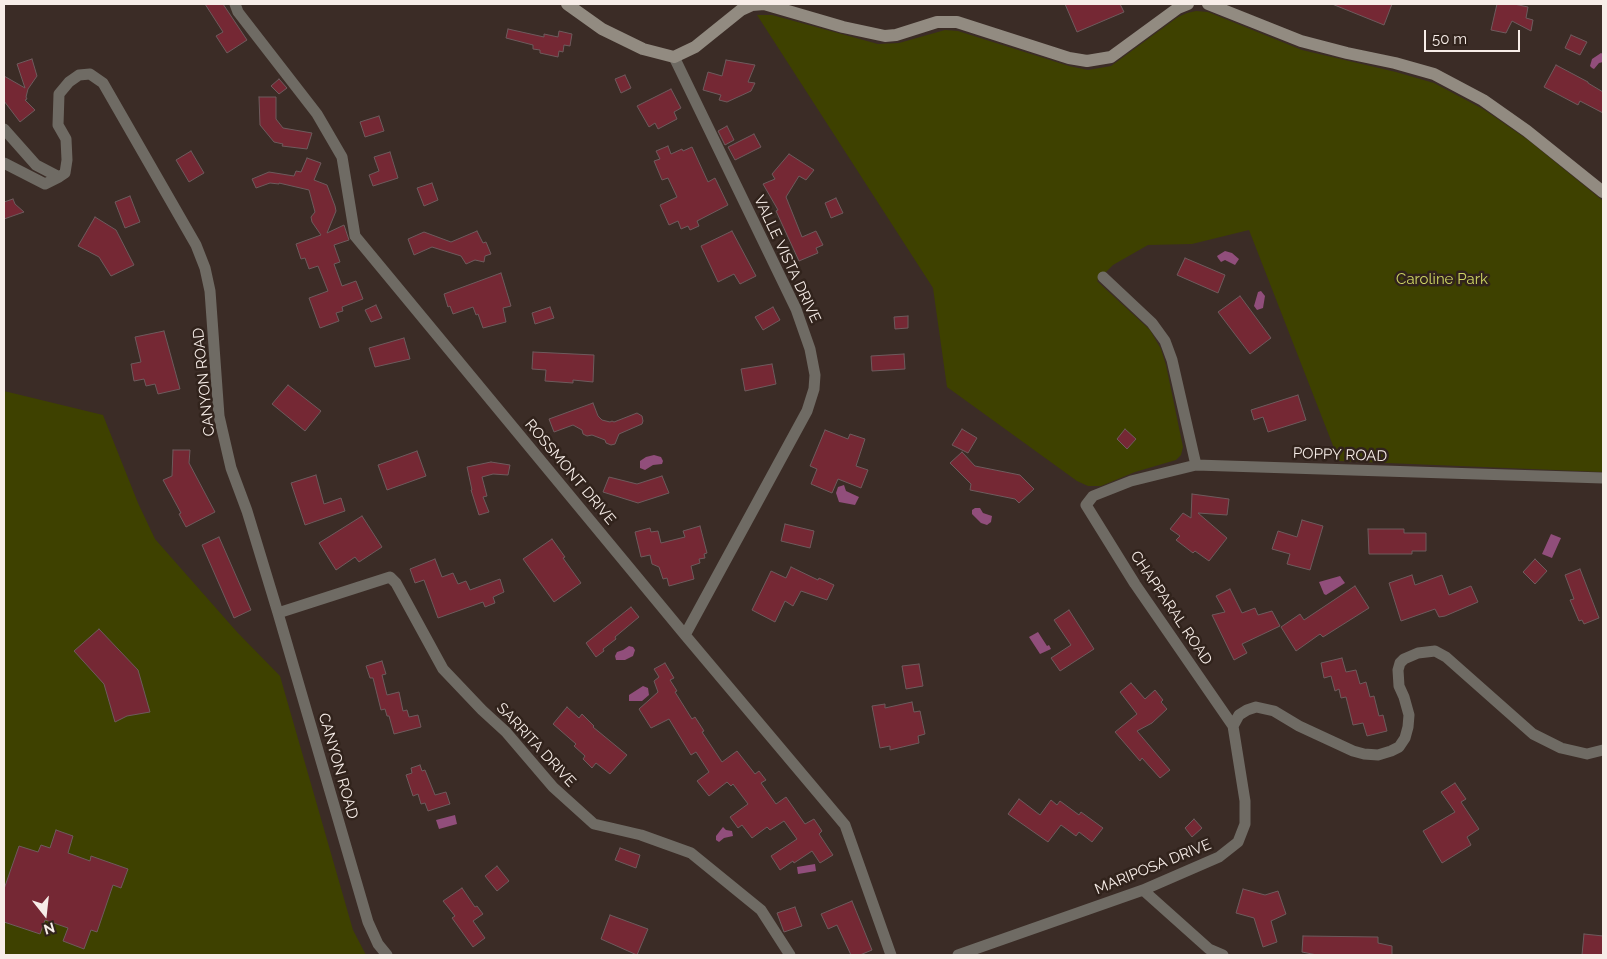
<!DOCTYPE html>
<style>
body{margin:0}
#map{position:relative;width:1607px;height:959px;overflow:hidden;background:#3b2c26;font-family:Raleway,sans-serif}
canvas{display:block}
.frame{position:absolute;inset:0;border:5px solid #f7ede8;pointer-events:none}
.north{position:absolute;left:20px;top:889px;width:50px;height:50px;-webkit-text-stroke:4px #31231c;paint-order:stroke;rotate:164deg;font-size:14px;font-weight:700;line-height:20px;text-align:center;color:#f7ede8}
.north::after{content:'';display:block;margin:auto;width:18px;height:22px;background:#f7ede8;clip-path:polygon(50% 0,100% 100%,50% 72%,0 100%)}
.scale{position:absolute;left:1424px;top:30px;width:96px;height:22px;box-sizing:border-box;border:2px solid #f7ede8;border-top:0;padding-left:6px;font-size:15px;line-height:18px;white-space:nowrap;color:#f7ede8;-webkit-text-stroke:4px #31231c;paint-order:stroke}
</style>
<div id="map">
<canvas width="1607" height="959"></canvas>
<div class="frame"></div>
<div class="north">N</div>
<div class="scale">50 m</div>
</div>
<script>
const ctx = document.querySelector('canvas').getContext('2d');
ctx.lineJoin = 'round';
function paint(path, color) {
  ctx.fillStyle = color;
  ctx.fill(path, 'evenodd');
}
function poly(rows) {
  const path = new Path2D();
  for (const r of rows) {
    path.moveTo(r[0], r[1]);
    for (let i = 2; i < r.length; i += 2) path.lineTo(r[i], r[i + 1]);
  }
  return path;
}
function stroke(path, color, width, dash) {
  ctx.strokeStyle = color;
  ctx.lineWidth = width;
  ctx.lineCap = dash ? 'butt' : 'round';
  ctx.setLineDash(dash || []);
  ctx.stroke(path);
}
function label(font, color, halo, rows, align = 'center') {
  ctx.font = font + ' Raleway,sans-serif';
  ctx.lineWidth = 5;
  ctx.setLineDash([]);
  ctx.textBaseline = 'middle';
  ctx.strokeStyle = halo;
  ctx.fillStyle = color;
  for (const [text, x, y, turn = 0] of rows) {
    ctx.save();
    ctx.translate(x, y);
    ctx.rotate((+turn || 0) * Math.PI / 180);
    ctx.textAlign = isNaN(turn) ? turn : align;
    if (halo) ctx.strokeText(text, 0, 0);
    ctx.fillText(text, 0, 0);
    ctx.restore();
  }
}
paint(poly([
 [1196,11,1208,12,1302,50,1396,72,1434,83,1483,109,1528,140,1603,201,1603,472,1339,461,1249,230,1192,244,1148,245,1113,265,1097,281,1150,330,1161,349,1166,365,1183,447,1181,455,1176,460,1135,472,1101,486,1088,486,1077,481,947,387,933,288,757,15,772,15,878,44,899,43,945,30,958,31,1069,66,1088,70,1111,66,1178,17,1187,13],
 [4,391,103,415,138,503,155,539,237,632,280,676,353,930,366,955,4,955]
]), '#3e4100');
paint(poly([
 [1601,53,1603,54,1603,62,1599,63,1594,69,1592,68,1590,66,1592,59],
 [1225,251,1232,253,1239,259,1235,265,1225,260,1221,262,1218,258,1217,256],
 [1261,291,1265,296,1263,308,1257,310,1254,306,1258,292],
 [654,455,661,457,663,461,662,464,653,465,645,470,640,468,640,461,646,457],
 [844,485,846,491,859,497,855,505,839,502,836,493,838,487],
 [975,508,980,508,983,513,992,516,991,522,987,525,981,523,972,514,972,510],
 [1551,534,1561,538,1552,558,1542,554],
 [1340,576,1345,583,1326,595,1324,594,1319,582],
 [1038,632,1047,646,1049,645,1051,649,1040,654,1029,637],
 [629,646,633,647,635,650,633,656,625,660,616,660,615,656,617,652,623,650],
 [643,686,648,688,649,695,642,701,629,701,629,695],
 [455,815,457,824,439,829,436,820],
 [723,827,726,830,732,831,733,836,724,838,719,842,716,840,716,836],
 [815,864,816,871,798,874,797,867]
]), '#914e7b');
const building = poly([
 [205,4,223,4,247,40,227,53,216,36,223,32,205,4],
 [1065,4,1120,4,1124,12,1077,32,1065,4],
 [1332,4,1392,4,1384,25,1332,4],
 [1497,4,1514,4,1528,7,1526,18,1533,20,1531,31,1512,21,1506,33,1491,30,1497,4],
 [508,29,544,37,544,34,558,37,559,31,572,34,570,46,564,45,563,52,559,51,558,57,540,53,540,50,533,49,533,45,506,38,508,29],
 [1571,35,1587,42,1580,55,1565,48,1571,35],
 [32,59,37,76,28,89,26,97,27,99,25,100,35,110,20,122,4,101,4,76,25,88,17,64,32,59],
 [726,60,755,65,748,82,755,83,751,91,727,102,719,100,721,95,703,90,708,72,722,76,726,60],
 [1556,65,1588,82,1588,83,1603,92,1603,113,1580,101,1578,105,1544,87,1556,65],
 [625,75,631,88,621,93,615,79,625,75],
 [279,79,287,88,279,94,271,86,279,79],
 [671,89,681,108,674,112,677,119,658,129,655,123,649,127,637,106,671,89],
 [259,97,276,97,276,119,283,128,312,133,307,149,282,146,283,144,274,142,260,125,259,97],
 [379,116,384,131,365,137,360,122,379,116],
 [727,126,734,140,725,145,718,131,727,126],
 [754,134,761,147,735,160,728,147,754,134],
 [668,146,671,154,682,149,683,151,692,147,708,182,715,178,728,205,697,221,699,226,690,230,688,226,681,229,678,221,669,225,660,205,677,197,668,178,662,180,654,161,660,159,656,151,668,146],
 [191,151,204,173,189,182,176,160,191,151],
 [390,152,398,178,373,186,369,175,379,171,374,157,390,152],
 [789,154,814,170,806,180,799,176,786,197,802,237,816,231,823,245,816,248,818,253,799,261,776,211,778,210,763,184,775,179,772,174,789,154],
 [307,158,321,163,314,180,327,185,335,206,336,211,327,233,344,225,349,240,334,245,340,262,334,264,342,286,356,281,363,299,342,307,343,311,336,313,339,321,320,328,309,298,328,291,318,266,309,269,305,258,301,259,296,244,321,235,312,222,311,217,315,212,309,190,279,183,279,184,270,183,256,188,252,179,269,172,294,176,296,171,301,172,307,158],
 [432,183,438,200,424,206,417,188,432,183],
 [130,196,140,222,125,228,115,202,130,196],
 [836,198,843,213,831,218,825,203,836,198],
 [13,199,15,204,24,212,4,219,4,202,13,199],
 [95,217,116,230,134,265,111,276,99,257,78,246,95,217],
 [477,231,483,243,486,242,491,254,485,256,484,262,475,260,466,264,461,256,432,247,414,255,408,239,424,232,451,242,477,231],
 [732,231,756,276,740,284,734,274,718,282,701,246,732,231],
 [1185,258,1225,275,1218,293,1177,275,1185,258],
 [501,273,511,306,503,308,506,322,483,328,478,314,476,315,473,307,453,314,450,306,448,307,444,294,501,273],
 [1240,296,1271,338,1250,354,1218,312,1240,296],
 [376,305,382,318,371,322,365,310,376,305],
 [550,307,554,318,535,324,532,313,550,307],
 [773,307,780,320,763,330,755,317,773,307],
 [908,316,908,328,895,329,894,317,908,316],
 [164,331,180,389,158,394,155,384,146,386,144,379,134,381,131,364,141,362,135,337,164,331],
 [404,338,410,359,375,367,369,348,404,338],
 [533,352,594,355,593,382,573,380,573,383,545,381,546,370,532,369,533,352],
 [904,354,905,369,872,371,871,356,904,354],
 [772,364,776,384,745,391,741,369,772,364],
 [288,385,321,411,305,431,272,404,288,385],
 [1298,395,1306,420,1268,432,1263,417,1254,420,1251,410,1298,395],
 [593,403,598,416,602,420,610,422,612,421,614,422,637,413,642,416,643,421,642,424,619,434,615,444,611,445,606,443,605,440,592,435,587,436,583,434,582,430,573,425,554,432,549,419,593,403],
 [962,429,977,438,968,453,952,445,962,429],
 [1125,429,1136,439,1127,449,1117,439,1125,429],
 [825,430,848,439,850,434,865,439,856,466,868,470,861,488,838,479,832,493,811,484,817,469,810,466,825,430],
 [173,450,190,450,189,463,215,512,186,527,179,514,181,513,163,480,172,476,173,450],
 [417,451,426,476,387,490,378,465,417,451],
 [962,452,975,466,1020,475,1034,489,1019,503,1015,499,970,490,971,484,950,463,962,452],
 [491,462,510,465,508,475,493,474,482,477,487,496,483,497,489,512,479,515,471,490,472,490,467,467,491,462],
 [316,475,324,504,341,498,345,511,305,525,291,483,316,475],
 [662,476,669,493,638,503,603,492,609,477,637,484,662,476],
 [1192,494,1229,499,1227,515,1198,513,1227,538,1209,561,1195,551,1193,553,1176,540,1180,536,1170,529,1183,513,1191,518,1192,494],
 [362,516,382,547,359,562,355,557,336,570,319,543,362,516],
 [1302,520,1323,526,1310,570,1287,564,1290,554,1272,549,1278,531,1297,537,1302,520],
 [785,524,814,531,810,548,781,541,785,524],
 [700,526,707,553,704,554,705,558,699,559,700,563,691,566,694,579,669,586,667,578,663,579,659,567,652,564,650,555,641,557,635,532,650,528,651,532,658,531,661,543,685,537,683,531,700,526],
 [1368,529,1404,529,1404,533,1426,533,1426,551,1412,551,1412,554,1369,554,1368,529],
 [219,537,251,610,234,618,202,545,219,537],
 [552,539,565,557,563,558,581,583,554,602,523,559,552,539],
 [435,559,442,577,453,573,458,584,466,581,470,590,500,579,504,592,493,597,495,603,485,607,483,602,438,618,424,580,415,583,410,569,435,559],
 [1535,559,1547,571,1535,584,1523,572,1535,559],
 [791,567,818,580,819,578,834,585,827,600,801,591,793,606,785,601,775,622,752,610,771,571,786,578,791,567],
 [1580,569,1599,618,1584,624,1582,620,1579,621,1570,600,1574,599,1565,575,1580,569],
 [1412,575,1415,585,1442,575,1449,595,1471,586,1478,602,1445,616,1439,617,1435,609,1401,621,1389,583,1412,575],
 [1355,586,1369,608,1323,637,1320,634,1296,651,1281,627,1300,614,1304,620,1355,586],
 [1230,589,1242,613,1255,608,1258,615,1272,611,1280,626,1242,644,1247,653,1234,660,1212,615,1225,612,1216,596,1230,589],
 [631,607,639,617,615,637,616,639,603,649,604,651,596,657,586,643,631,607],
 [1069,610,1094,649,1060,671,1051,658,1071,645,1054,620,1069,610],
 [99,629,138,670,150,712,127,716,115,722,104,684,74,651,99,629],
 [1342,658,1346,672,1356,670,1360,684,1366,682,1370,697,1374,696,1379,716,1383,715,1387,731,1367,736,1363,723,1353,725,1346,697,1341,698,1339,689,1335,691,1331,676,1324,678,1321,663,1342,658],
 [382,661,386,674,382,675,387,695,399,692,403,711,407,710,409,717,418,715,421,727,394,734,389,716,387,716,385,709,381,710,373,678,370,678,366,666,382,661],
 [665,663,674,678,670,680,677,691,675,692,692,719,695,717,704,731,702,732,722,762,737,751,755,774,759,771,766,780,761,783,776,804,786,797,805,824,814,819,822,831,819,834,833,855,820,863,812,851,794,863,793,861,780,870,771,856,797,839,784,821,770,830,767,827,752,838,742,825,738,828,730,817,748,804,733,784,731,786,727,782,709,796,697,781,709,772,696,752,691,755,669,719,651,728,639,709,658,692,654,681,659,677,654,669,665,663],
 [919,664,923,686,906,689,902,666,919,664],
 [1131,683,1145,699,1155,690,1163,700,1161,702,1167,709,1152,723,1137,731,1170,770,1160,778,1142,758,1140,761,1115,732,1137,714,1120,692,1131,683],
 [912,702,914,712,920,711,925,734,918,736,919,743,890,750,890,746,880,748,872,706,885,704,885,708,912,702],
 [567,707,579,718,582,714,594,726,593,727,627,755,610,774,596,763,592,768,583,759,585,756,574,746,576,744,553,724,567,707],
 [420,765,422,771,425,770,435,795,446,792,450,804,428,811,425,803,421,804,418,794,413,796,406,775,412,773,411,768,420,765],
 [1455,783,1466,799,1461,802,1479,829,1467,837,1471,845,1442,863,1423,831,1455,812,1441,792,1455,783],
 [1019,799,1040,815,1051,800,1057,805,1060,801,1079,815,1081,812,1103,828,1092,842,1079,832,1076,836,1061,825,1048,842,1008,814,1019,799],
 [1194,819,1202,828,1192,837,1185,828,1194,819],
 [56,830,73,836,68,853,90,861,91,856,128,869,121,888,113,885,97,932,91,930,84,949,63,941,68,928,45,920,40,934,4,922,4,889,19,846,38,852,41,845,50,848,56,830],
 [620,848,640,855,636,868,615,860,620,848],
 [497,866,509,881,497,891,485,876,497,866],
 [462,888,475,907,477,906,483,914,473,921,485,938,473,947,452,918,455,916,443,901,462,888],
 [1243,889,1265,895,1278,891,1286,914,1271,921,1277,942,1263,947,1254,918,1236,913,1243,889],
 [852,901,872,950,860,955,851,955,837,925,828,929,821,914,852,901],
 [795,907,802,926,784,932,777,913,795,907],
 [610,915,648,929,637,955,601,939,610,915],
 [1584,934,1603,936,1603,955,1582,955,1584,934],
 [1303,936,1378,937,1378,943,1392,946,1392,955,1317,955,1302,952,1303,936]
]);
paint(building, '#752834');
stroke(building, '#6e5b5d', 1);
stroke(poly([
 [235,4,238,12,317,114,342,157,355,236,685,635,845,825,891,955],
 [674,57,796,309,810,349,815,375,814,389,807,411,685,635],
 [4,129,36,165,59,177,65,173,67,160,66,139,58,125,59,94,69,82,79,75,90,74,103,83,196,245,205,268,210,291,219,416,231,468,247,511,278,613,368,922,378,944,387,955],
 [4,163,45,184,59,177],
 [1103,277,1152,323,1165,341,1172,360,1196,465],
 [278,613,390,577,396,583,443,669,482,710,506,732,553,787,594,824,641,835,691,853,761,910,790,955],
 [1233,726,1135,584,1086,505,1093,496,1131,481,1196,465,1603,478],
 [1143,890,1209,949,1223,955],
 [958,955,1143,890,1219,857,1238,842,1245,824,1245,801,1233,726,1239,715,1247,710,1256,707,1274,711,1299,726,1353,751,1364,754,1378,755,1391,751,1399,747,1405,738,1408,727,1409,715,1404,697,1399,686,1398,670,1400,663,1404,659,1418,653,1435,651,1446,657,1533,734,1561,748,1587,754,1603,750]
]), '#6f6b64', 11);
stroke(poly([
 [567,4,602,29,643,49,674,57,695,47,741,10,752,5,764,4,843,27,885,36,896,35,937,22,957,22,1069,58,1087,61,1111,57,1178,8,1188,4],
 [1208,4,1301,41,1347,53,1395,63,1434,74,1483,100,1527,131,1603,192]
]), '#928b81', 12);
label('15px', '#f7ede8', '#31231c', [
 ["VALLE VISTA DRIVE",787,259,65],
 ["CANYON ROAD",204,382,-96],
 ["POPPY ROAD",1340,455,2],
 ["ROSSMONT DRIVE",570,472,50],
 ["CHAPPARAL ROAD",1171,608,56],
 ["SARRITA DRIVE",536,745,47],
 ["CANYON ROAD",338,766,74],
 ["MARIPOSA DRIVE",1153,867,-22]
]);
label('15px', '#ced564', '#31231c', [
 ["Caroline Park",1442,279]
]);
</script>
